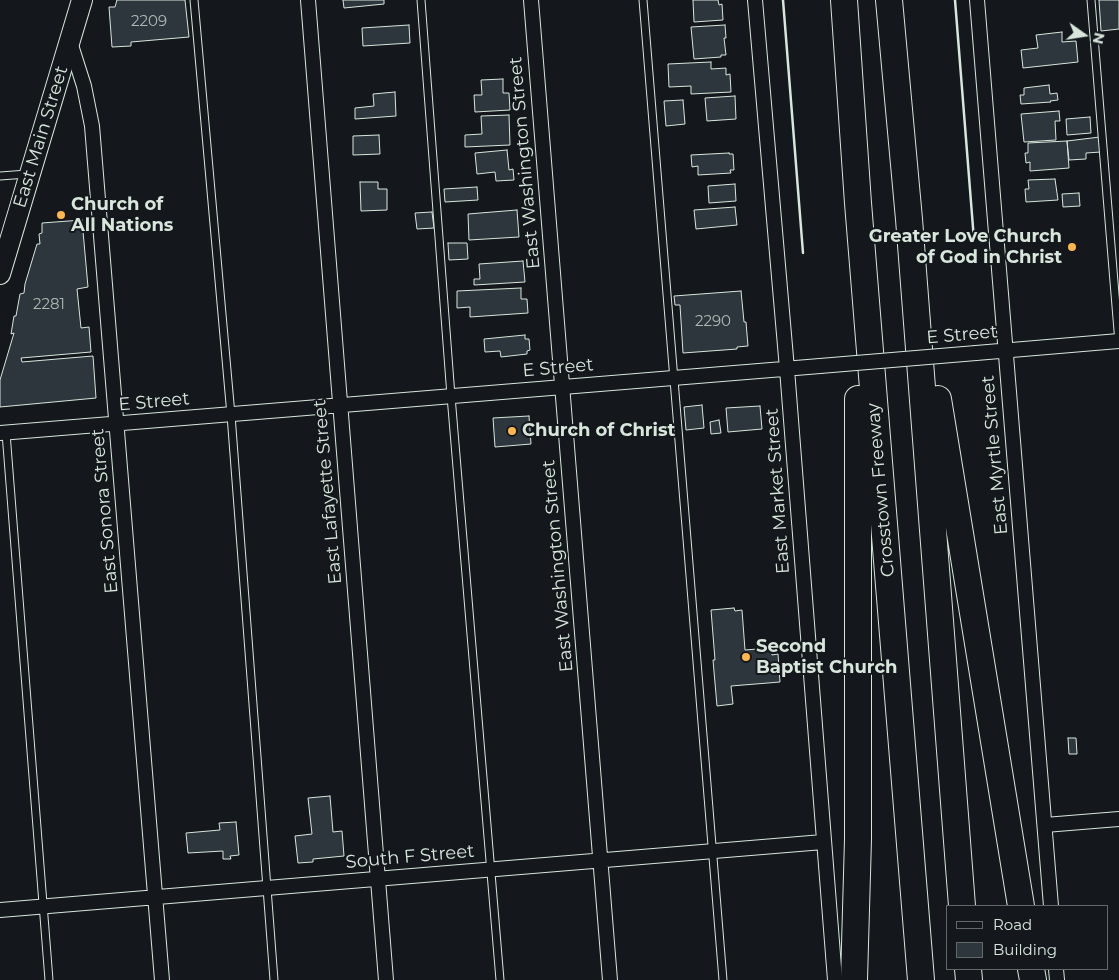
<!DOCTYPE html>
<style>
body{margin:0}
#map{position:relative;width:1119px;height:980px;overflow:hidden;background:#14181c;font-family:Montserrat,sans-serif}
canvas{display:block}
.legend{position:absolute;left:946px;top:905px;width:162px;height:65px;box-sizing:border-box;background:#14181c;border:1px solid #626a69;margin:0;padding:6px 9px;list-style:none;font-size:15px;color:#d8e6dc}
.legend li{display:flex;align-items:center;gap:10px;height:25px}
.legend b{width:25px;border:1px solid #626a69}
.north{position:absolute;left:1059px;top:10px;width:50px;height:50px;-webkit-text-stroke:4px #14181c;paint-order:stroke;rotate:103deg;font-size:14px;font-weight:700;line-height:20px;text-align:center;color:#d8e6dc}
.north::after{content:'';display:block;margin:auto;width:18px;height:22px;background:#d8e6dc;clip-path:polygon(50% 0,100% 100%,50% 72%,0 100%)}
</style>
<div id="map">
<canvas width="1119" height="980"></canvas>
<ul class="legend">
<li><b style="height:6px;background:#14181c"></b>Road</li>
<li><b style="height:14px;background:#2c363c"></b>Building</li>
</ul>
<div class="north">N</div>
</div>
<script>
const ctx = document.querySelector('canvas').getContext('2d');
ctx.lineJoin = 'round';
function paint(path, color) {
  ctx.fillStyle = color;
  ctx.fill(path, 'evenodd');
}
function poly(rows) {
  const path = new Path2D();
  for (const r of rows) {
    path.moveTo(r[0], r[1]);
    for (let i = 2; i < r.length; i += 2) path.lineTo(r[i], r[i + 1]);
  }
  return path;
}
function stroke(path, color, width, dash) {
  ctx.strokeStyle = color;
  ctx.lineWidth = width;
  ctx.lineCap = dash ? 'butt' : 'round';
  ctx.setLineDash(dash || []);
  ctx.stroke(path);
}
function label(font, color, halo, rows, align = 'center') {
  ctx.font = font + ' Montserrat,sans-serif';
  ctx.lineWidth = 4;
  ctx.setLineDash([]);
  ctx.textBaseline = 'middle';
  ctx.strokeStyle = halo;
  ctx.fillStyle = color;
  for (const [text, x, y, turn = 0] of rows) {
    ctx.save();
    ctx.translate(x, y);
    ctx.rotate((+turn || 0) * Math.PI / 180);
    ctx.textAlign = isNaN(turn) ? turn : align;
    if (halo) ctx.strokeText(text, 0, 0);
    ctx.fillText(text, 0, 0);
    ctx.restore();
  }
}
const building = poly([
 [117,0,185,0,189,37,131,42,131,46,112,47,109,7,115,7,117,0],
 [343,0,384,0,384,4,344,8,343,0],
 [693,0,718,0,719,5,722,4,723,20,694,22,693,0],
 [1099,0,1119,0,1119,29,1101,31,1099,0],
 [409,25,410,43,363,46,362,28,409,25],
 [725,25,726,38,724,38,726,55,721,55,721,57,694,59,691,27,725,25],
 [1062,32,1062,42,1076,41,1078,62,1023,68,1021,50,1038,48,1036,35,1062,32],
 [711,62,711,69,726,68,726,75,730,74,731,92,691,94,691,86,669,87,668,64,711,62],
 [503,79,503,93,509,93,510,110,475,112,474,95,482,95,481,80,503,79],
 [1049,85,1050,94,1057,93,1058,100,1050,101,1051,102,1021,104,1020,95,1024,95,1024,88,1049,85],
 [395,92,396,116,355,119,355,108,374,106,373,94,395,92],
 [735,96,736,119,707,121,705,98,735,96],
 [683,100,685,124,666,126,664,101,683,100],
 [1059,111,1060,121,1055,121,1056,140,1024,142,1021,114,1059,111],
 [509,115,510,145,465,147,465,135,482,134,481,116,509,115],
 [1090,117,1091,133,1067,135,1066,119,1090,117],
 [379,135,380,154,353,155,353,136,379,135],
 [1100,137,1101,152,1086,153,1086,159,1069,160,1067,141,1100,137],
 [1067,141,1069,168,1030,171,1030,162,1026,163,1025,153,1028,153,1028,143,1067,141],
 [507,150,509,170,513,169,514,180,496,181,495,172,477,174,475,153,507,150],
 [729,153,729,154,733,154,734,170,730,170,731,173,698,175,698,166,692,167,691,155,729,153],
 [1055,179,1058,200,1026,202,1025,189,1029,189,1028,180,1055,179],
 [360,182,378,182,378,189,387,189,387,210,361,211,360,182],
 [735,184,736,201,709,203,708,186,735,184],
 [477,187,478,200,445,202,444,189,477,187],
 [1079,193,1080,206,1063,207,1062,194,1079,193],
 [735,207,737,225,696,229,694,210,735,207],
 [517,210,519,237,469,240,468,214,517,210],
 [432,212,434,228,417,229,415,213,432,212],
 [82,220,88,287,77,289,81,328,89,327,91,352,21,358,22,362,93,356,96,398,0,407,0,380,14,333,11,334,14,316,16,316,20,294,24,293,25,284,37,244,40,244,39,234,42,233,42,223,82,220],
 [448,243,467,243,468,259,449,260,448,243],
 [523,261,525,282,474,285,474,279,480,279,479,264,523,261],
 [521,288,521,299,527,299,528,313,470,317,470,307,457,308,457,291,521,288],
 [741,291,744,322,746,322,748,346,737,347,737,349,683,353,680,305,675,305,674,296,741,291],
 [525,335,525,339,529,339,530,350,527,351,527,354,501,357,500,351,485,352,484,339,525,335],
 [702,405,704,428,686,430,684,407,702,405],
 [760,406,762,429,728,432,726,408,760,406],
 [529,416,531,444,495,447,493,418,529,416],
 [719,420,721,433,711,434,710,422,719,420],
 [734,608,735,611,742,610,745,650,771,648,772,655,778,654,780,682,731,686,733,704,717,706,713,660,715,660,711,610,734,608],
 [1068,738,1076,738,1077,754,1069,754,1068,738],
 [330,796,333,832,342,831,344,856,313,859,313,862,298,863,295,836,312,834,308,798,330,796],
 [236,822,239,855,230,856,231,859,223,859,223,851,188,853,186,833,220,830,219,823,236,822]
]);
paint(building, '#2c363c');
stroke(building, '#d8e6dc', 1);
const lane = poly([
 [194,0,231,415,274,980],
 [421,0,451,396,500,980],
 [643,0,723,980],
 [1091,0,1119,343],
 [0,176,27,174],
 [6,433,49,980]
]);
const street = poly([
 [308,0,386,980],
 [531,0,610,980],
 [755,0,787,369,835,980],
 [977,0,1051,906],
 [70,42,84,86,92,126,162,980],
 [976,353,1119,341],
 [0,433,820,366],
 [1045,825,1119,819],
 [0,910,823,842],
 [1056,969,1057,980]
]);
const secondary = poly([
 [0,274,82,0]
]);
const highway = poly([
 [844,0,858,203,921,980],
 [889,0,909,219,962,906],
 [938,399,1021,906],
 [968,969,969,980],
 [1031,969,1033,980],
 [854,980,858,839,858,399]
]);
stroke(lane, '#d8e6dc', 9);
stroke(street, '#d8e6dc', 16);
stroke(secondary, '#d8e6dc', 22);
stroke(highway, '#d8e6dc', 28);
stroke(lane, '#14181c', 7);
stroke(street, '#14181c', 14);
stroke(secondary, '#14181c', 20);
stroke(highway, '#14181c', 26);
const streetBridge = poly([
 [820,366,976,353]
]);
stroke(streetBridge, '#d8e6dc', 16, []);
stroke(streetBridge, '#14181c', 14);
stroke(poly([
 [783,0,803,253],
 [955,0,974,240]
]), '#d8e6dc', 2.5);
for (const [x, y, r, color] of [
 [61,215,5,"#ffb74d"],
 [1072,247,5,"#ffb74d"],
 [512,431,5,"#ffb74d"],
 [746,657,5,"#ffb74d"]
]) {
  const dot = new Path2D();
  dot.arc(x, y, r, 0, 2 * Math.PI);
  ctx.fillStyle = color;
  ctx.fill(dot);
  stroke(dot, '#14181c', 2);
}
label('15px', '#adbab4', null, [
 ["2209",149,22],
 ["2281",49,305],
 ["2290",713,322]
]);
label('18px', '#d8e6dc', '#14181c', [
 ["East Main Street",41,137,-73],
 ["East Washington Street",525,163,-95],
 ["E Street",962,335,-5],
 ["E Street",558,368,-5],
 ["E Street",154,402,-5],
 ["East Myrtle Street",995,455,-95],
 ["Crosstown Freeway",881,490,-95],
 ["East Market Street",778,491,-94],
 ["East Lafayette Street",328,492,-95],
 ["East Sonora Street",105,511,-95],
 ["East Washington Street",558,566,-95],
 ["South F Street",410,857,-5]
]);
label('bold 18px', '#d8e6dc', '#14181c', [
 ["Church of",71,205],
 ["All Nations",71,226],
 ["Greater Love Church",1062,237,"right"],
 ["of God in Christ",1062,258,"right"],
 ["Church of Christ",522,431],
 ["Second",756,647],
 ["Baptist Church",756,668]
], 'left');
</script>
